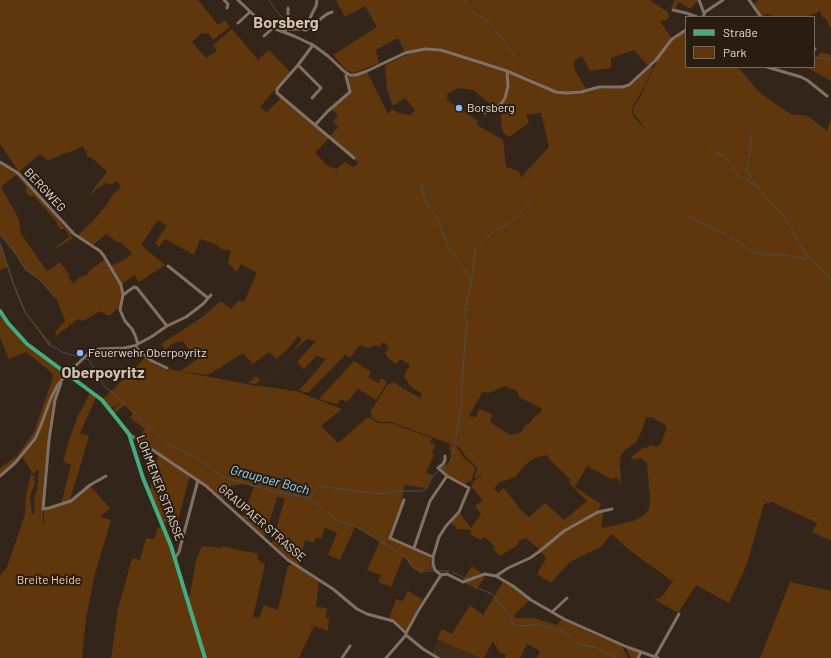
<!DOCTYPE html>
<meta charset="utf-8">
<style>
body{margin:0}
#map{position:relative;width:831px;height:658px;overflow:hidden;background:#33251a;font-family:Barlow,sans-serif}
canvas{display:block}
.legend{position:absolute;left:685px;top:16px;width:130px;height:52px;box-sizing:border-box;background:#291c11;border:1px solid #74695f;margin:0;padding:5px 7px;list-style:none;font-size:12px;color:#e5dcd4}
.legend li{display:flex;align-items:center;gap:8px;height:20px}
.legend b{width:20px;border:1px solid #74695f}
</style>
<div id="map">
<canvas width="831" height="658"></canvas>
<ul class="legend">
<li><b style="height:5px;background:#44ac80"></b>Straße</li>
<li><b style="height:11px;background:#60360c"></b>Park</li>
</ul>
</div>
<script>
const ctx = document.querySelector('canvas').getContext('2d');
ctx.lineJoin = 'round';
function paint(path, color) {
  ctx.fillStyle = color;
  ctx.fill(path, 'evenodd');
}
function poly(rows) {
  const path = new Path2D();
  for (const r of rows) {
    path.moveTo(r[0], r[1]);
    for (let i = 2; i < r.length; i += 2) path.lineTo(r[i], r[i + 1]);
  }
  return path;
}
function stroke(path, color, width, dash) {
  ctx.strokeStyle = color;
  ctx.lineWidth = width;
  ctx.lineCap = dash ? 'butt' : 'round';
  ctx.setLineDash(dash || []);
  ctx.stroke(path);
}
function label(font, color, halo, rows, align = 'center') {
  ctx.font = font + ' Barlow,sans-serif';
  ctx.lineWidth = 4;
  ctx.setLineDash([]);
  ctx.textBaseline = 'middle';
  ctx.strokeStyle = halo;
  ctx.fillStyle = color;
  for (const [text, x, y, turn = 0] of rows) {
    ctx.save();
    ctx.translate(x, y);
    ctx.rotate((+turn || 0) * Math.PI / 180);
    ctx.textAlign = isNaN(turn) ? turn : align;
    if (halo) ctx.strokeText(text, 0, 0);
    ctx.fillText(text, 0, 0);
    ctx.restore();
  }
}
paint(poly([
 [439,639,480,658,441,658,432,653]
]), '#3f2d1e');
paint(poly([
 [0,0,198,0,218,25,225,20,230,27,213,40,208,33,204,34,202,33,192,42,206,58,217,51,213,45,232,29,258,60,269,50,290,72,260,107,267,112,281,98,330,136,338,127,333,122,338,115,331,109,350,94,348,78,350,76,367,72,388,114,392,109,399,113,411,115,415,110,405,98,393,106,387,90,385,65,406,55,418,51,431,50,441,51,451,53,475,63,509,73,552,91,582,92,598,89,624,88,629,86,652,66,653,68,644,87,633,106,632,110,633,115,635,118,648,131,634,114,633,108,639,99,658,59,672,40,684,32,686,33,686,67,738,67,759,92,790,114,808,116,827,131,831,119,831,541,812,532,817,523,772,502,764,504,747,564,729,603,696,585,678,613,654,599,660,598,662,596,675,578,672,581,632,552,611,534,601,547,579,557,569,563,551,583,537,574,546,558,541,552,558,536,599,512,604,511,601,526,604,528,633,521,644,515,649,509,650,501,647,463,640,458,634,460,631,457,644,447,648,448,649,445,656,447,660,445,666,430,666,426,664,424,651,417,646,418,643,428,636,442,626,449,621,455,620,465,621,483,620,483,618,479,616,478,611,479,587,466,575,487,601,504,598,511,564,530,540,550,526,538,518,541,519,544,500,556,493,549,495,547,485,537,481,540,471,535,471,530,457,529,454,525,450,523,459,512,471,528,481,514,475,506,483,500,471,487,474,481,484,473,474,479,477,469,475,465,467,458,459,447,391,422,379,422,371,417,372,415,370,412,376,403,388,384,394,382,404,389,420,398,422,394,410,386,404,376,410,365,400,359,396,364,388,358,385,353,389,347,385,343,382,343,379,347,376,345,369,348,360,345,350,358,345,355,308,393,299,390,313,375,326,359,316,356,304,369,297,362,316,341,307,339,256,384,248,383,256,376,260,380,291,353,302,340,298,336,288,349,276,359,269,352,253,364,243,353,208,375,180,371,198,359,190,351,183,341,174,343,165,350,161,344,201,318,221,301,231,309,239,300,244,302,257,273,241,264,237,272,228,263,231,251,222,249,215,244,200,239,194,255,165,239,159,247,155,243,167,226,158,220,141,245,165,265,139,282,134,275,121,285,111,266,127,258,132,253,120,242,117,242,106,234,92,246,77,236,91,223,105,207,113,194,121,187,119,184,116,181,112,184,103,183,103,185,96,189,91,195,90,194,107,172,91,157,87,157,87,152,82,146,76,150,62,154,48,161,40,154,19,172,0,144],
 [458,88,473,90,494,107,500,104,502,131,509,137,529,123,526,115,541,113,549,147,521,177,519,171,506,167,503,140,477,125,478,121,459,108,458,109,456,106,447,100,448,93],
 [329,138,354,159,359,163,353,167,345,162,336,169,328,166,315,153],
 [505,386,517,391,519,397,541,408,541,412,532,419,530,423,524,426,522,431,519,433,510,435,490,422,492,414,479,409,476,417,469,416,483,391,489,393],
 [548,455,549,459,571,480,569,483,587,501,564,520,545,503,529,517,521,510,504,488,498,493,494,488,498,485,497,483,515,477,525,465,534,458],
 [336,0,649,0,668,12,669,17,667,20,660,21,672,39,649,67,634,50,611,58,611,68,590,71,582,56,574,61,575,70,586,89,569,92,554,90,527,77,441,48,424,48,405,53,398,38,376,50,379,63,354,73,346,70,333,55,377,27,365,6,345,17],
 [675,0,698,0,698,1,690,9,679,2,675,9,671,7],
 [759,0,831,0,831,29,825,17,823,18,820,11,807,17,775,17,768,14,761,16,753,5],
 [821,52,831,55,831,81,806,67,814,67,814,59,815,59],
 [0,163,17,173,61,222,61,224,72,234,70,236,73,238,57,248,56,247,70,236,64,229,60,229,55,220,34,196,30,196,26,193,26,186,16,175,1,187,19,219,21,234,47,271,60,262,70,276,68,277,73,283,83,275,85,276,89,273,88,272,105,259,120,285,122,295,119,307,109,316,100,311,83,321,78,319,56,336,55,332,65,321,57,300,39,279,25,270,16,255,0,235],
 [0,242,14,283,26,312,48,341,51,342,49,346,25,312,19,300,7,267,0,270],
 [0,314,21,339,63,374,37,435,19,458,0,475,0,468,16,457,34,432,53,377,52,373,26,352,9,359,0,337],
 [146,357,153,364,154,362,156,363,155,365,164,368,172,376,168,371,168,369,252,385,289,390,290,391,296,391,342,409,321,426,338,443,368,417,378,423,390,423,432,438,430,443,435,444,432,454,434,455,426,473,433,475,426,488,405,485,402,498,403,499,389,536,389,538,431,558,430,564,434,568,430,570,424,570,422,574,410,566,407,560,403,557,391,587,378,582,381,575,367,570,380,541,355,527,340,560,328,555,337,533,325,528,321,539,316,537,314,543,305,540,299,566,288,558,272,543,285,498,277,497,265,537,242,518,254,487,243,484,227,487,223,500,190,474,138,438,145,429,130,418,133,414,125,405,115,413,113,410,123,400,116,406,111,408,103,399],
 [354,361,371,372,368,377,378,383,382,378,386,382,386,385,376,400,358,389,347,402,341,399,336,405,336,404,319,399],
 [60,382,52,407,48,440,43,487,43,524,44,524,44,510,71,501,90,486,110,508,100,517,111,520,95,574,86,618,82,658,0,658,0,576,4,570,6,570,25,515,26,496,31,473,35,478,33,478,35,483,30,497,32,514,34,514,34,512,35,503,34,497,37,490,38,480,39,471,36,470,35,474,31,471,23,458,23,456,36,441,51,398],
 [90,393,96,398,80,433,89,436,88,440,70,500,61,504,71,465,63,462,70,437,78,416],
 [450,444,458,448,463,457,474,466,475,469,471,482,468,481,465,484,448,475,440,469,444,465,447,466,451,460,451,450,449,449],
 [158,456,159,456,190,475,178,520,170,519,163,525,148,490,150,490],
 [162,527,170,546,204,658,111,658,118,609,132,558,140,560,146,538,152,539,155,538,157,528],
 [204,546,221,548,222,546,247,552,247,551,258,554,257,559,265,564,253,617,259,618,264,605,278,610,288,566,290,565,293,565,319,582,316,607,327,608,326,618,329,618,328,631,314,626,299,658,206,658,188,598,190,595,196,560,201,548],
 [472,566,480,572,481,574,478,576,463,580],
 [486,576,476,590,471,585,470,586,466,583,466,582],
 [503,582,513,587,530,600,514,615,515,618,534,618,557,625,562,619,593,634,622,646,628,658,537,658,540,651,527,644,520,658,505,658,506,655,499,652,493,641,484,658,480,658,437,639,442,629,452,634,470,605,483,615],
 [790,582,831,591,831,658,760,658],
 [408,591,423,600,414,614,406,630,395,621,389,619,396,599,403,601],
 [628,648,639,653,637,658,631,658,627,651]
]), '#60360c');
stroke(poly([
 [269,0,277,12,283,18],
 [464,1,477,15,489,22,506,44],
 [506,44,513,55],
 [814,57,831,60],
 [711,149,714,152],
 [716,153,724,156,731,164],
 [749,158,751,141,750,132],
 [748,162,747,171,757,186],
 [421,184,424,197,430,209,437,218,448,247,463,267,471,281],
 [687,216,727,235],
 [0,234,16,254,26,270,39,279,55,297],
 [731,237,753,252,766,255,786,255,804,259,809,258,798,242,786,219,780,210,776,209,756,185,738,176,732,165],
 [0,244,13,283,25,312,52,347,55,347,62,352,89,360,105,387,117,396,166,443,194,456,222,477,273,491,309,498,338,521,355,526,393,549,408,559,414,568,421,571,434,571],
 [811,259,821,268,831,281],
 [466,309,471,310],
 [455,444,462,402,462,380,467,320,464,316,471,282,476,247,498,228,506,225,518,216,526,207,531,204],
 [442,469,450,462,455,446],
 [309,498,319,486,380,494,397,491,421,491,427,488,433,476,439,470],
 [438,571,449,571],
 [452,572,461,576,465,579],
 [473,585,474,586],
 [475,587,492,594,509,615,513,624,523,626,537,624,562,631,568,634,578,644,597,648,616,658]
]), '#494f51', 1);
stroke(poly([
 [224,0,228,4,227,8],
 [238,0,259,20,265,25,294,36,313,45,328,56,345,72,350,75,356,75,367,71,405,53,425,49,441,50,507,71,556,92,566,93,581,92,599,87,622,87,629,85,656,60,672,39,686,30],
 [699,0,704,13],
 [749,0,761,17],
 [288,8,288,15,297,29],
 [673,10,686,13,697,17],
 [703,17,705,12,723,0],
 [238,23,250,12],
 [302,28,304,30,306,30,327,14,332,12],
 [282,31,287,29,300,29,302,28,308,22,316,6,317,0],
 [264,36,273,28],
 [313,45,298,65,277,89,277,93,354,158],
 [814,48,815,49],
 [298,65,321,88,312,98],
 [767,67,801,77,807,80,827,96],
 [485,113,501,104,505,98,508,86,507,71],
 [315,125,328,111,350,92,346,76,347,74],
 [0,162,18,173,74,234,100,251,104,256,121,285,123,295,120,310,125,321,132,329,135,335,138,344],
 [168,266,208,298],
 [123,295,134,287,137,288,167,326],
 [134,346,152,361,167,368],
 [61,383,55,400,49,440,43,509,49,508,71,501,90,485,106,476],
 [129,434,206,486,288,560,333,589,357,609,367,614,393,621,406,633],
 [0,476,15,463,35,439,41,425,51,398,57,386,65,376,90,352,99,349,124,348,134,346,151,337,167,326,186,317,203,304,211,295],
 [404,500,390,538,433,557],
 [414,548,430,501,447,476],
 [175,558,179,552,198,480],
 [441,575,447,574,463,582,485,574,496,576,513,586,531,600,564,619,627,647,658,658],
 [441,575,435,570,433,564,433,557,439,537,446,526,459,512,469,488,447,476,438,468,443,464,445,460,445,456],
 [496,576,508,568,530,558,540,551,564,531,598,512,612,509],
 [552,612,567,598],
 [406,633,418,611,441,575],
 [406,635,423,649,438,658],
 [655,657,679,614],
 [342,658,350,646],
 [386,658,406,635],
 [638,658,641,652]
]), '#817165', 3);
stroke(poly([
 [0,311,8,323,27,344,102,400,129,434,143,478,171,546,205,658]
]), '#44ac80', 4);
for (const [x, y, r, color] of [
 [459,108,4,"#89bafc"],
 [80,353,4,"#89bafc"]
]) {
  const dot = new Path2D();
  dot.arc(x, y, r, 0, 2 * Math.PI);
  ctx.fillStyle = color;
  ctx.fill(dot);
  stroke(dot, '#291c11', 1.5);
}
label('12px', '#e5dcd4', '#291c11', [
 ["Borsberg",467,108],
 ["Feuerwehr Oberpoyritz",88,353]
], 'left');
label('12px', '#e5dcd4', '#291c11', [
 ["BERGWEG",45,190,47],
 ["LOHMENER STRASSE",160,488,69],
 ["GRAUPAER STRASSE",262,523,41]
]);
label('12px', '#f4cfb2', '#291c11', [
 ["Breite Heide",49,580]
]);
label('italic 13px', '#92dafb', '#291c11', [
 ["Graupaer Bach",270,480,15]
]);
label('bold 16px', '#d3c1b4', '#291c11', [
 ["Borsberg",286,23],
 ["Oberpoyritz",103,373]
]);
</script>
